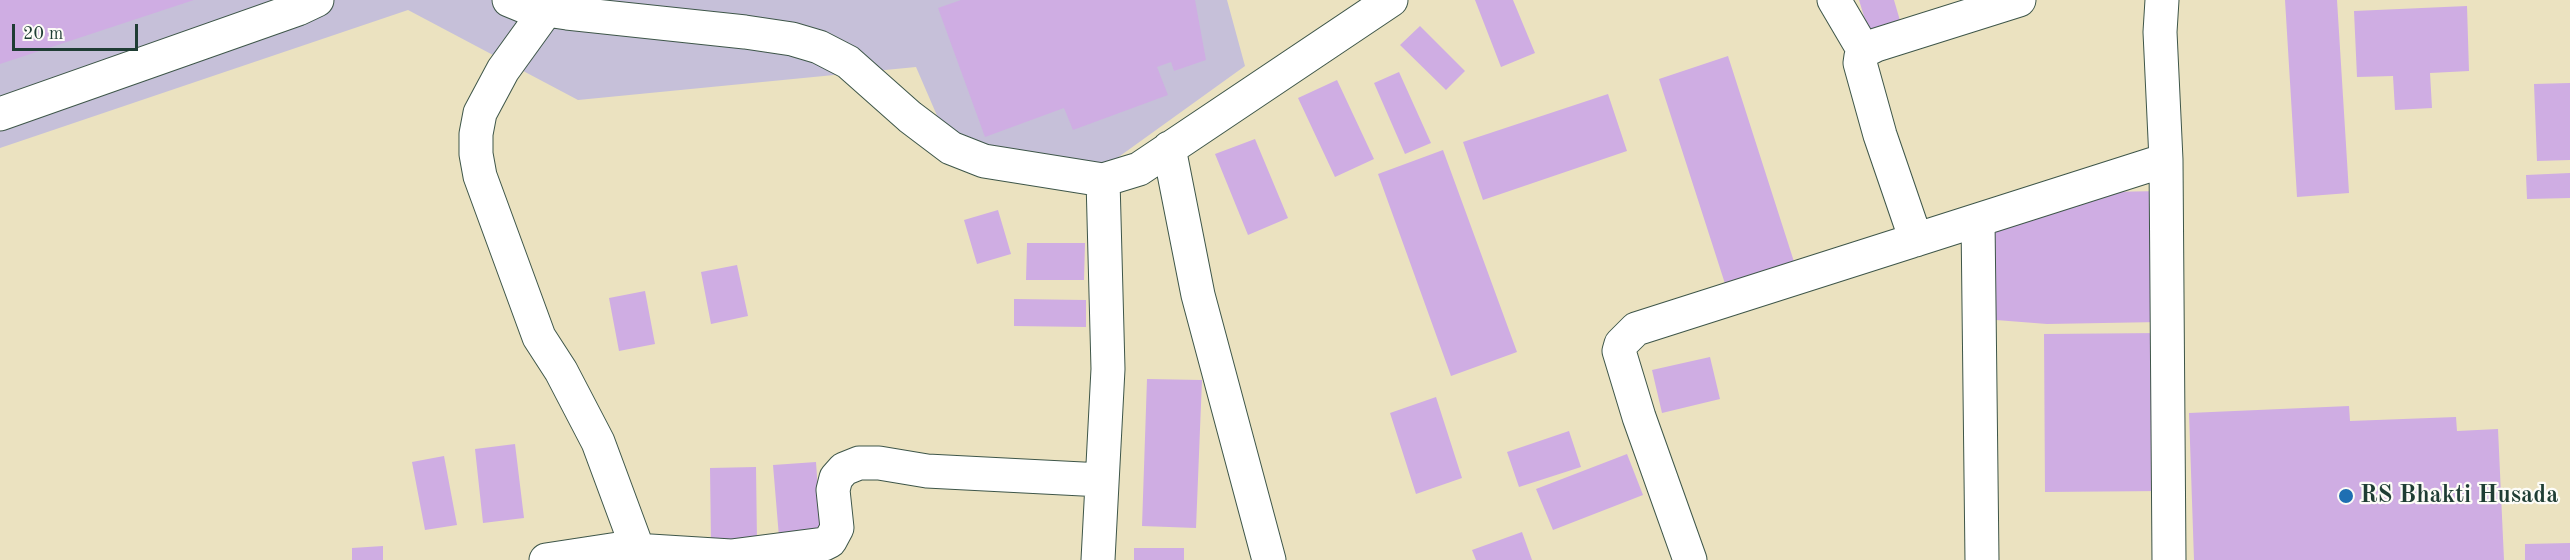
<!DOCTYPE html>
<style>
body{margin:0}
#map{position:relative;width:2570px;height:560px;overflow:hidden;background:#ebe2c0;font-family:"Old Standard TT",serif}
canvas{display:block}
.scale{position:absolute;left:12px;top:24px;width:126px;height:27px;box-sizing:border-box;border:3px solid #1f3d34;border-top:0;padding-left:8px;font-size:18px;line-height:21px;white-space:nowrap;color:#1f3d34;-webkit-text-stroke:4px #fdfcf7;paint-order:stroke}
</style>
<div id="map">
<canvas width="2570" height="560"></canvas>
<div class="scale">20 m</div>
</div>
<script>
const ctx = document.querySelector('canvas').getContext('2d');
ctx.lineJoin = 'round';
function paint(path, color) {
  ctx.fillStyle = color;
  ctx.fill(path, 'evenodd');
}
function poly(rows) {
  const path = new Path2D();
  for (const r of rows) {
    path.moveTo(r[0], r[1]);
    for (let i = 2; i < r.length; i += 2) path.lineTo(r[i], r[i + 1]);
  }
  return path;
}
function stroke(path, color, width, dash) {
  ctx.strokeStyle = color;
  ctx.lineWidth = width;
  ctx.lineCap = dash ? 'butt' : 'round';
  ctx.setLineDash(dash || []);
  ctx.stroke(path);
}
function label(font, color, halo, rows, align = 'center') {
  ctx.font = font + ' "Old Standard TT",serif';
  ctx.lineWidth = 4.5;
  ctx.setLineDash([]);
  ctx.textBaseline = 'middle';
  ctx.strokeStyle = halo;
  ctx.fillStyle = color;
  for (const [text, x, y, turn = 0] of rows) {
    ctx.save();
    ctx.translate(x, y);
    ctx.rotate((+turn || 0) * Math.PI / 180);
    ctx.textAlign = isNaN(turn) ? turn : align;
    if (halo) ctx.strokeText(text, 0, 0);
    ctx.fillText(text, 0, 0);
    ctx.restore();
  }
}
paint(poly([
 [0,0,1227,0,1245,66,1113,161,1012,176,951,148,916,67,578,100,408,10,0,148]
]), '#c6c0d9');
paint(poly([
 [0,0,194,0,0,64],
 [961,0,1195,0,1206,60,1174,71,1171,62,1157,67,1168,95,1073,130,1064,108,985,137,938,8],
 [1475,0,1513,0,1535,53,1501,67],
 [1859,0,1894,0,1901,24,1869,33],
 [2285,0,2337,0,2349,193,2297,197],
 [2467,6,2469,71,2430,73,2432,108,2395,110,2393,76,2357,77,2354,11],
 [1420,26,1465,71,1446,90,1400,45],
 [1728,56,1797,271,1728,293,1659,79],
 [1399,72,1431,143,1405,154,1374,83],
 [1337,80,1374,159,1335,177,1298,98],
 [2570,83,2570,160,2537,161,2534,84],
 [1608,94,1627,151,1483,200,1463,142],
 [1255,139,1288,218,1248,235,1215,154],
 [1443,150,1517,352,1451,376,1378,174],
 [2570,173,2570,198,2527,199,2526,175],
 [2161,191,2160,322,2047,324,1996,320,1994,232,2107,192],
 [998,210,1011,254,977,264,964,220],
 [1027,243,1085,243,1084,280,1026,280],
 [737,265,748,316,711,324,701,272],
 [645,291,655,344,619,351,609,298],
 [1014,299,1086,300,1086,327,1014,326],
 [2160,333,2162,491,2045,492,2044,334],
 [1710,357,1720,399,1662,413,1652,370],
 [1147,379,1202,380,1196,528,1142,526],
 [1436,397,1462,478,1416,494,1390,413],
 [2349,406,2350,421,2456,417,2457,431,2498,429,2504,560,2194,560,2189,413],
 [1569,431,1581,467,1519,487,1507,452],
 [515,444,524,518,483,523,475,449],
 [1627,454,1643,495,1553,530,1536,489],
 [444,456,457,525,425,530,412,462],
 [816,462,821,534,779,537,773,465],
 [756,467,757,542,711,543,710,468],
 [1522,532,1532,560,1476,560,1472,550],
 [2570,543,2570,560,2525,560,2525,544],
 [383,546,383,560,352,560,352,548],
 [1134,548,1184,548,1184,560,1134,560]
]), '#cfade3');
const minor = poly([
 [509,0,526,7,567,13,745,32,792,39,819,47,848,62,910,117,951,148,984,161,1103,180,1139,169,1391,0],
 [1834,0,1864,51],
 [2162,0,2160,32,2166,160,2169,560],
 [547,9,503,70,480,113,476,134,476,154,480,176,539,337,561,371,598,442,638,550],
 [0,114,298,9,317,0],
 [1169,148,1198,295,1269,560],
 [1978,220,1982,560],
 [1916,240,1880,135,1860,63,1861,56,1864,51,1876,45,2019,0],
 [546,560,618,549,731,556,824,544,830,541,837,528,833,490,836,478,844,469,859,463,879,463,927,471,1102,480],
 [1098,560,1108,369,1103,180],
 [1690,560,1639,417,1619,351,1621,344,1636,329,2166,160]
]);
stroke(minor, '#3e5649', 35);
stroke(minor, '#fff', 33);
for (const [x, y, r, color] of [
 [2346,496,8,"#1f6fb2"]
]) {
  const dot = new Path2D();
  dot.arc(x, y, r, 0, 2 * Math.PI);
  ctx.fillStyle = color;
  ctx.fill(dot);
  stroke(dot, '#fdfcf7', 2);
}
label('bold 24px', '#1f3d34', '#fdfcf7', [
 ["RS Bhakti Husada",2360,496]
], 'left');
</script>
